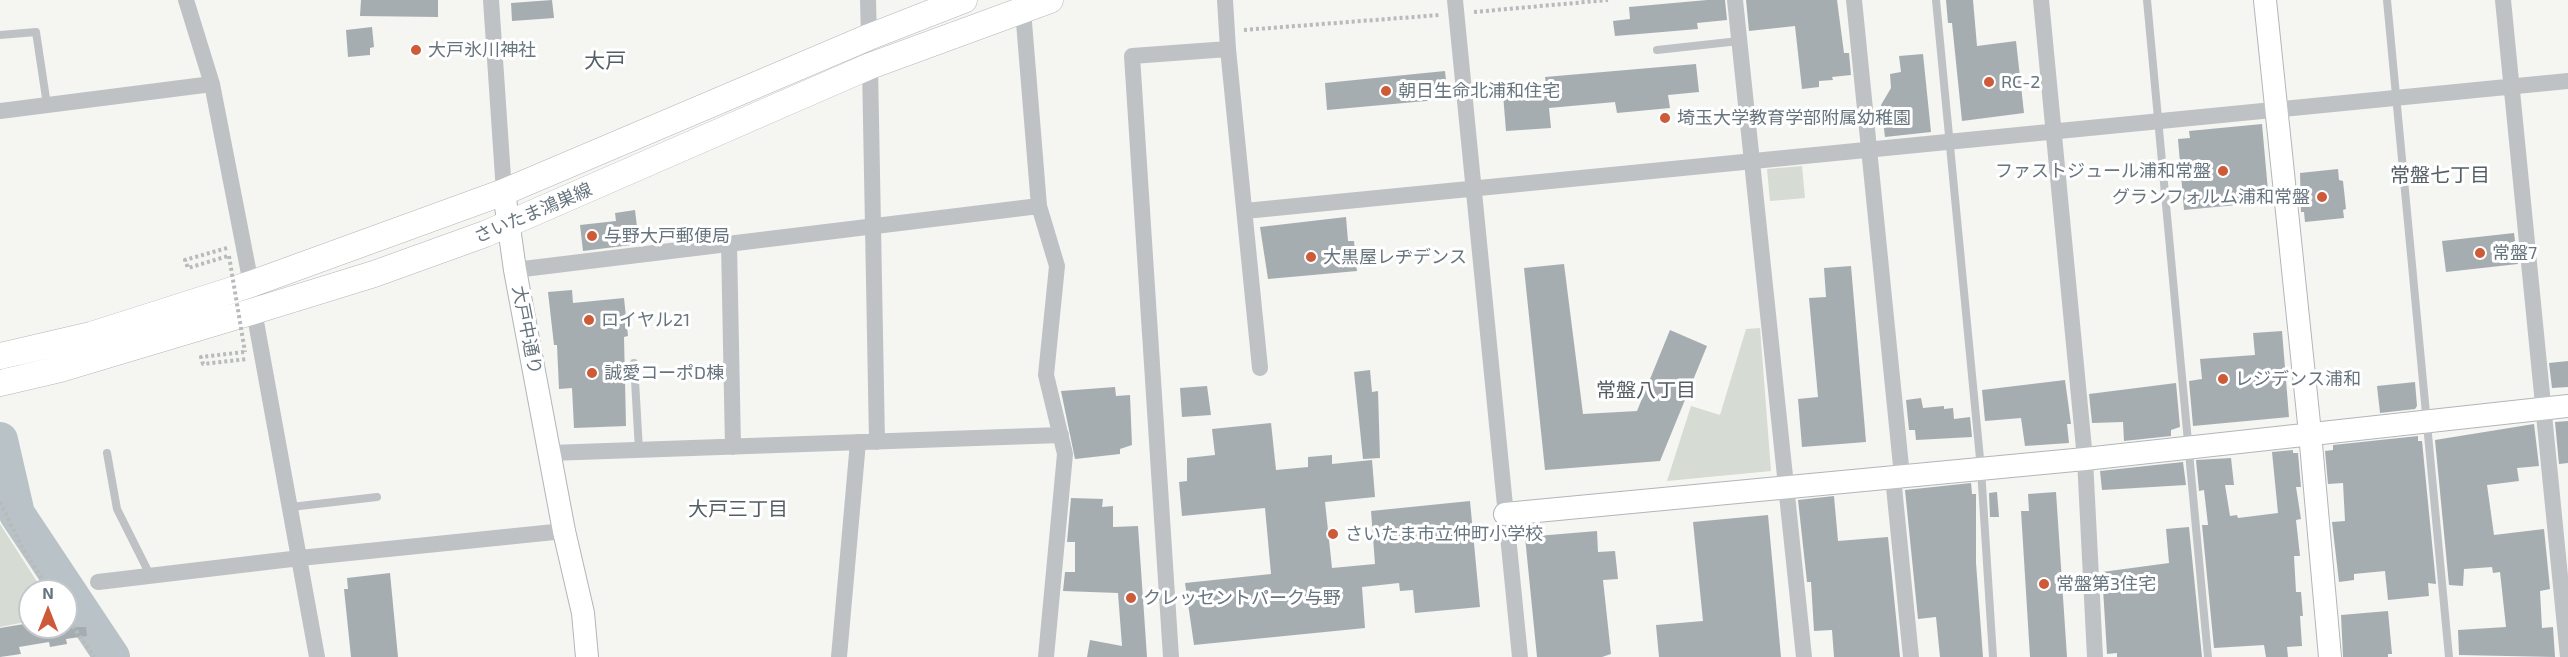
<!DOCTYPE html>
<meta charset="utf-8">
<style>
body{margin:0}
#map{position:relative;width:2568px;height:657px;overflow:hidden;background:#f5f5f2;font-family:"Exo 2",sans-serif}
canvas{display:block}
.north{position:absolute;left:18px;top:579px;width:60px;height:60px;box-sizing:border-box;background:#fff;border:2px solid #c2c8cc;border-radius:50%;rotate:0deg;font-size:16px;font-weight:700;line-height:24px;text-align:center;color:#67757f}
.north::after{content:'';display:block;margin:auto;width:21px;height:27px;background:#cd5a39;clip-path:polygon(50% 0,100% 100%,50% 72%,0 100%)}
</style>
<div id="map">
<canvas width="2568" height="657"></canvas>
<div class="north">N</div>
</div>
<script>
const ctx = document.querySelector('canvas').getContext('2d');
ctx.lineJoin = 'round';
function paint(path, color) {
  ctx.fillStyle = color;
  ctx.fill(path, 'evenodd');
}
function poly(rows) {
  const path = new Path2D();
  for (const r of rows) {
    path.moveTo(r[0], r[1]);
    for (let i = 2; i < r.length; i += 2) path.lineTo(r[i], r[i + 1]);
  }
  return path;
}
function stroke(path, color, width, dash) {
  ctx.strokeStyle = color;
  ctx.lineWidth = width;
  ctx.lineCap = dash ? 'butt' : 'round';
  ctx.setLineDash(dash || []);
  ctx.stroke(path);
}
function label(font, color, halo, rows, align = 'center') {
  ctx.font = font + ' "Exo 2","Noto Sans JP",sans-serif';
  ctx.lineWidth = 6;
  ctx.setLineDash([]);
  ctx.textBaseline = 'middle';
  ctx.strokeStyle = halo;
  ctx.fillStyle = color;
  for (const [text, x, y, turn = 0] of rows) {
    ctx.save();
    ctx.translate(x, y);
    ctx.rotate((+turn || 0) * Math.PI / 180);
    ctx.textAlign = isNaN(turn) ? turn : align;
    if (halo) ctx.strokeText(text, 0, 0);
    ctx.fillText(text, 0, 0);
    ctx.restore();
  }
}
paint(poly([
 [1802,166,1805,198,1770,201,1767,169],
 [1760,328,1771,471,1667,481,1691,406,1720,415,1746,329],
 [0,524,43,591,30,591,30,621,0,627]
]), '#d6dbd3');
stroke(poly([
 [0,440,17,514,112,657]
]), '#b9c2c6', 36);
paint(poly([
 [361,0,438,0,438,17,360,16],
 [552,0,554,18,512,21,511,3],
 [1707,0,1725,0,1727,20,1697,23,1698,29,1615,36,1613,21,1630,19,1629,7],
 [1746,0,1837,0,1844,53,1849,53,1851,75,1832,77,1833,80,1819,81,1819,87,1802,89,1795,26,1749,31],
 [1946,0,1973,0,1977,46,2016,41,2024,113,1962,121,1952,23,1948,23],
 [372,27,374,47,370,48,370,55,348,57,346,30],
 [1923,54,1931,132,1885,137,1881,105,1891,88,1890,74,1901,72,1899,56],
 [1696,64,1699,92,1668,95,1670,108,1617,113,1615,102,1549,108,1551,128,1506,131,1503,94,1547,91,1545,77],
 [1445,71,1448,99,1327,110,1325,83],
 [2262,124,2269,202,2184,210,2178,139,2190,138,2189,131],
 [2338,169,2339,180,2343,181,2346,209,2343,210,2344,218,2305,222,2304,212,2301,212,2300,173],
 [635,210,639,244,583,251,580,225,616,221,615,213],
 [1346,217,1348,241,1354,241,1357,271,1268,279,1260,227],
 [2514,233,2518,264,2446,272,2442,241],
 [1564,264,1583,414,1637,411,1670,330,1707,346,1660,461,1545,470,1524,268],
 [1851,266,1866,442,1802,447,1798,399,1818,397,1809,298,1826,297,1824,268],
 [572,290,573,303,624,298,628,336,624,337,626,426,574,428,572,388,559,389,557,345,554,345,548,292],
 [2282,331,2289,417,2193,426,2189,381,2202,379,2200,359,2255,355,2253,333],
 [2568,361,2568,387,2552,388,2549,363],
 [1370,370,1372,392,1378,391,1380,458,1363,459,1354,372],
 [2065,380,2071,424,2067,424,2069,443,2025,446,2021,418,1985,421,1982,390],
 [2415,382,2417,406,2415,409,2380,413,2377,386],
 [2176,383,2180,427,2171,430,2171,436,2124,441,2123,422,2092,423,2089,394],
 [1207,386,1211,415,1182,417,1180,388],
 [1115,387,1116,396,1130,395,1132,445,1120,449,1120,454,1075,459,1061,391],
 [1921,398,1923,408,1944,406,1944,409,1953,408,1954,419,1970,417,1972,437,1916,440,1915,430,1909,430,1906,400],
 [2568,421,2568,463,2559,464,2555,422],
 [1271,423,1276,470,1308,467,1308,457,1332,455,1332,464,1372,460,1375,497,1325,502,1332,568,1375,564,1371,511,1470,501,1480,607,1415,613,1413,590,1400,591,1399,583,1362,587,1365,628,1194,645,1185,583,1271,574,1265,508,1182,516,1179,482,1187,481,1187,458,1215,455,1212,429],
 [2534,424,2539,466,2517,468,2519,481,2487,485,2494,535,2544,529,2550,589,2540,591,2542,628,2553,627,2555,657,2459,655,2458,630,2506,627,2500,572,2493,573,2492,567,2464,569,2463,586,2449,585,2435,440],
 [2418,436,2418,441,2422,441,2436,584,2428,583,2429,596,2388,600,2385,571,2354,574,2354,580,2339,582,2332,522,2345,521,2343,483,2328,484,2325,451,2333,450,2333,445],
 [2293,450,2293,453,2298,453,2301,487,2296,487,2301,519,2296,520,2300,556,2294,556,2296,592,2301,592,2303,616,2300,616,2302,646,2287,647,2288,657,2266,657,2264,645,2214,648,2202,525,2208,525,2204,490,2199,491,2196,460,2231,458,2234,485,2225,485,2230,516,2237,515,2238,518,2278,513,2272,452],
 [2183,462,2186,485,2102,490,2100,471],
 [1971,483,1972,494,1976,494,1976,563,1983,657,1940,657,1936,617,1918,619,1905,490],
 [1997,492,1999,517,1990,517,1989,493],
 [2056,492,2067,657,2030,657,2021,511,2029,511,2028,494],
 [1834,496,1838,541,1888,537,1900,657,1834,657,1832,630,1814,631,1811,582,1807,582,1798,500],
 [1071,498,1103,499,1102,507,1113,506,1113,527,1138,526,1147,657,1087,657,1090,640,1122,646,1118,593,1063,591,1065,572,1075,572,1075,542,1067,542],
 [1768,515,1781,657,1659,657,1656,625,1703,621,1693,522],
 [2189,527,2202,657,2117,657,2117,653,2107,654,2102,572,2169,563,2166,529],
 [1597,531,1598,552,1615,551,1618,579,1603,580,1611,654,1602,657,1537,657,1525,537],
 [390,573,398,657,351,657,344,589,348,589,347,578],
 [2388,611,2392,654,2388,654,2388,657,2343,657,2341,615],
 [30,623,30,627,86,627,87,636,66,639,67,644,50,647,49,642,19,647,21,654,0,657,0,628]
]), '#a6adb1');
const secondary = poly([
 [2265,0,2310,433,2330,657],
 [504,192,515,270,564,531,583,613,587,657],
 [1505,514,2085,459,2568,406]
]);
const primary = poly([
 [0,356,91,335,251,284,504,192,869,37,964,0],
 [0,383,60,369,254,311,374,274,485,234,870,66,1050,0]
]);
stroke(secondary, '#b1b6b9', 24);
stroke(primary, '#b2b6b9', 27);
stroke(poly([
 [1474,12,1608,0],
 [1244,30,1440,15],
 [227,248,185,260,188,268,228,256],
 [244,352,201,357,203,364,247,359],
 [0,502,23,549,50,591],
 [66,616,94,657]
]), '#b8bbbc', 4, [3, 3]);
stroke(poly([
 [1936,0,1981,469,1993,657],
 [2147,0,2208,657],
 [2387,0,2449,657],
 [0,35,36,32,47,105],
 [1657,50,1739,41],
 [634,363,639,450],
 [107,453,117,509,150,575],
 [291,507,377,497]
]), '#bec2c5', 8);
stroke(poly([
 [186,0,212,84,251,284],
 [491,0,504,192],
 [868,0,869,37],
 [1225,0,1228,49],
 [1455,0,1520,657],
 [1735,0,1804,657],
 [1854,0,1902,476],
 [2041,0,2085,459,2095,657],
 [2503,0,2568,657],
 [1023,10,1039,206,1057,266,1046,375,1065,454,1046,657],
 [870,66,877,442],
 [0,111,212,84],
 [1245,211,2568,81],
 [729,244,733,447],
 [515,270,1039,206],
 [254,311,317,657],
 [550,453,1061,435],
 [1893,477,1911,657],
 [98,582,300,558,564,531],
 [839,657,858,442],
 [1171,657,1132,56,1228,49,1260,368]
]), '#bec2c5', 16);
stroke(secondary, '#fff', 22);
stroke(primary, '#fff', 26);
stroke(poly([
 [229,256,245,352]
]), '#b8bbbc', 4, [3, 3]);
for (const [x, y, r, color] of [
 [416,50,6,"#cd5a39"],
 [1989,82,6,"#cd5a39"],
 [1386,91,6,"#cd5a39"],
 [1665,118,6,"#cd5a39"],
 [2223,171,6,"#cd5a39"],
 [2322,197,6,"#cd5a39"],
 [592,236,6,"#cd5a39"],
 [2480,253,6,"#cd5a39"],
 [1311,257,6,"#cd5a39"],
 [589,320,6,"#cd5a39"],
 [592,373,6,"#cd5a39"],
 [2223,379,6,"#cd5a39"],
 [1333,534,6,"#cd5a39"],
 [2044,584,6,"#cd5a39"],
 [1131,598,6,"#cd5a39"]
]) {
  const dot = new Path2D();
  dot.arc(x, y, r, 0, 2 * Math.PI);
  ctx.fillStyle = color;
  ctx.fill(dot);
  stroke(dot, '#fff', 2);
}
label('18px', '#67757f', '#fff', [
 ["大戸氷川神社",428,50],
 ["RC-2",2001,82],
 ["朝日生命北浦和住宅",1398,91],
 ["埼玉大学教育学部附属幼稚園",1677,118],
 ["ファストジュール浦和常盤",2211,171,"right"],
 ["グランフォルム浦和常盤",2310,197,"right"],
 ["与野大戸郵便局",604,236],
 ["常盤7",2492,253],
 ["大黒屋レヂデンス",1323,257],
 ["ロイヤル21",601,320],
 ["誠愛コーポD棟",604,373],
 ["レジデンス浦和",2235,379],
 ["さいたま市立仲町小学校",1345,534],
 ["常盤第3住宅",2056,584],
 ["クレッセントパーク与野",1143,598]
], 'left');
label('18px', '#67757f', '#fff', [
 ["さいたま鴻巣線",533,213,-23],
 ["大戸中通り",527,330,79]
]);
label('20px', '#545e65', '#fff', [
 ["常盤七丁目",2440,175],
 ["常盤八丁目",1646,390],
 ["大戸三丁目",738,509]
]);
label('21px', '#545e65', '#fff', [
 ["大戸",605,61]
]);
</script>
